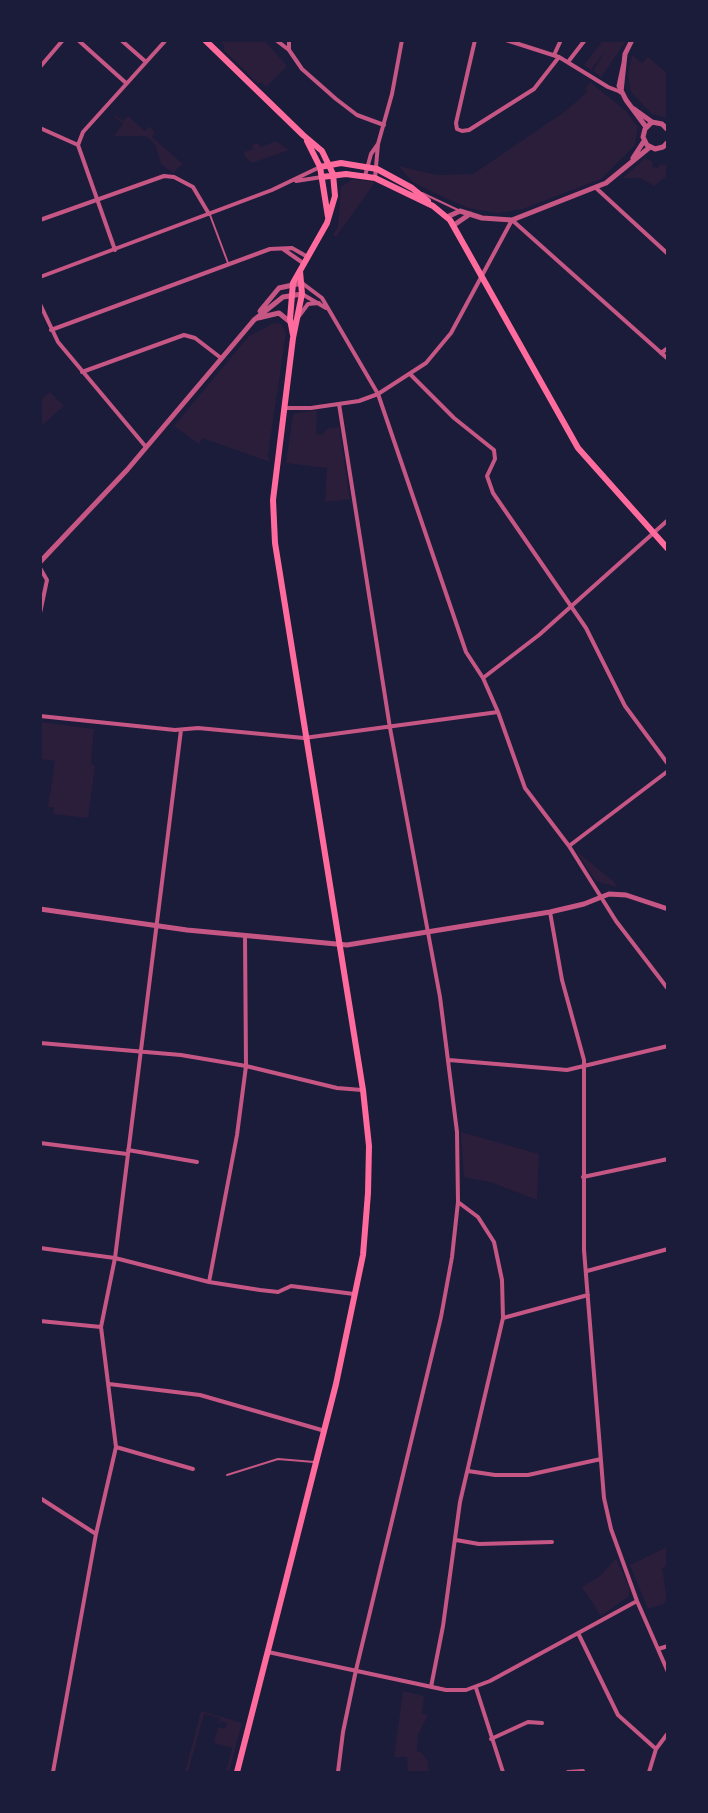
<!DOCTYPE html>
<style>
body{margin:0}
#map{position:relative;width:708px;height:1813px;overflow:hidden;background:#1b1b3a;font-family:Helvetica,sans-serif}
canvas{display:block}
.frame{position:absolute;inset:0;border:42px solid #1b1b3a;pointer-events:none}
</style>
<div id="map">
<canvas width="708" height="1813"></canvas>
<div class="frame"></div>
</div>
<script>
const ctx = document.querySelector('canvas').getContext('2d');
ctx.lineJoin = 'round';
function paint(path, color) {
  ctx.fillStyle = color;
  ctx.fill(path, 'evenodd');
}
function poly(rows) {
  const path = new Path2D();
  for (const r of rows) {
    path.moveTo(r[0], r[1]);
    for (let i = 2; i < r.length; i += 2) path.lineTo(r[i], r[i + 1]);
  }
  return path;
}
function stroke(path, color, width, dash) {
  ctx.strokeStyle = color;
  ctx.lineWidth = width;
  ctx.lineCap = dash ? 'butt' : 'round';
  ctx.setLineDash(dash || []);
  ctx.stroke(path);
}
paint(poly([
 [219,41,265,41,287,66,266,87,261,82,258,84,224,50,224,45],
 [600,41,626,41,601,77,593,71,606,50,591,70,584,65,601,43],
 [632,55,642,63,648,57,667,73,667,118,652,114,631,92,628,74],
 [590,82,626,111,638,127,635,145,601,179,523,209,497,213,468,208,422,187,413,182,398,166,437,175,473,174,567,110,588,91,585,89],
 [116,115,123,121,128,116,145,131,149,126,155,132,152,137,183,164,173,173,161,164,155,144,146,136,114,136,123,124,115,117],
 [276,141,289,150,252,163,245,157,244,152,253,149,252,145,258,143,261,147],
 [645,158,653,162,652,167,658,168,660,164,667,165,667,176,654,186,641,178,623,178],
 [352,179,375,182,336,237,333,235,338,227,341,187],
 [274,323,281,324,286,333,268,455,270,462,202,438,199,444,174,426,249,336],
 [50,392,64,406,41,426,41,400],
 [317,410,316,434,322,435,328,428,339,427,350,499,325,502,327,468,286,463,293,414],
 [41,722,94,729,91,763,95,767,88,818,53,814,54,807,48,807,55,761,41,759],
 [576,851,613,881,617,887,596,881],
 [461,1132,539,1154,537,1200,490,1182,464,1177],
 [667,1547,667,1566,662,1568,667,1599,663,1604,648,1609,630,1565],
 [616,1558,629,1587,629,1596,601,1616,582,1587,600,1576],
 [403,1691,424,1696,422,1713,428,1715,418,1735,417,1752,421,1752,428,1761,429,1772,408,1772,407,1757,394,1757],
 [201,1711,242,1723,229,1772,226,1772,232,1748,214,1743,218,1727,225,1729,227,1723,221,1721,218,1725,220,1718,204,1714,188,1772,185,1772]
]), '#2a1e3b');
stroke(poly([
 [422,193,458,210],
 [210,215,228,263],
 [227,1475,278,1459,314,1462]
]), '#c65784', 2);
stroke(poly([
 [78,40,126,83],
 [121,40,146,62],
 [276,40,289,50,302,69,336,99,357,115,384,125],
 [289,40,289,49],
 [475,40,456,123,457,129,462,131,469,130,534,89,559,57],
 [506,40,559,57,608,87,621,92],
 [554,55,561,40],
 [568,62,585,40],
 [40,67,63,40],
 [40,128,78,145],
 [365,176,371,154,378,144],
 [375,178,378,144,392,94,402,40],
 [296,181,322,177],
 [596,188,668,254],
 [40,220,164,176,174,177,193,187,209,214],
 [283,249,303,263],
 [115,250,78,145,83,132,166,40],
 [40,277,272,190,320,167],
 [302,283,322,298,378,394,466,652,483,678,498,712,525,788,569,846,616,921,668,989],
 [302,294,326,308],
 [40,304,58,342,146,447],
 [299,316,308,304,319,303],
 [51,330,270,249,292,248,306,256],
 [661,353,668,348],
 [82,372,184,335,195,338,221,358],
 [411,375,454,418,494,450,495,459,487,476,493,493,586,628,625,706,668,764],
 [285,408,311,408,359,401,378,394,426,363,451,333,512,220,668,359],
 [40,568,47,580,40,613],
 [483,678,539,635,668,520],
 [40,716,175,730,198,728,304,738,498,712],
 [569,846,668,771],
 [550,912,562,980,584,1060,584,1250,604,1498,611,1529,637,1601,668,1672],
 [40,1043,181,1055,246,1066,337,1088,362,1090],
 [449,1060,567,1070,668,1046],
 [40,1143,127,1154],
 [128,1150,197,1162],
 [583,1177,668,1159],
 [40,1248,115,1258,209,1282,260,1290,278,1292,291,1286,354,1294],
 [587,1271,668,1249],
 [209,1282,237,1135,246,1066,245,936],
 [503,1318,588,1295],
 [40,1321,101,1327],
 [109,1384,200,1395,325,1431],
 [116,1447,193,1469],
 [468,1471,495,1475,528,1475,601,1459],
 [40,1498,96,1534],
 [456,1540,479,1544,552,1542],
 [578,1633,618,1715,656,1749],
 [658,1649,668,1646],
 [268,1652,446,1690,466,1690,490,1681,637,1601],
 [431,1687,443,1626,460,1502,503,1318,502,1280,494,1242,478,1217,458,1202],
 [476,1688,503,1772],
 [491,1739,528,1722,542,1723],
 [53,1772,96,1534,116,1447,101,1327,115,1258,181,730],
 [338,1772,343,1732,356,1670,441,1317,452,1257,458,1202,457,1132,440,997,390,728,339,404],
 [568,1772,583,1771],
 [649,1772,656,1749,668,1733]
]), '#c65784', 4);
stroke(poly([
 [624,63,619,86,626,100,646,127],
 [621,92,625,54,632,40],
 [634,109,652,122],
 [668,130,662,124,652,122,645,129,643,137,647,145,655,149,663,147,668,142],
 [633,158,644,141],
 [447,217,460,211,482,218,512,220,606,183,650,147],
 [454,225,470,214],
 [260,311,279,288,302,283],
 [258,318,279,313,290,322],
 [40,562,127,470,254,320,283,297,302,294],
 [40,909,187,930,347,945,550,912,584,904,609,894,626,895,668,909]
]), '#c65784', 5);
stroke(poly([
 [205,40,303,135,322,151,333,174,335,196,327,223,293,283,290,319,293,335],
 [307,141,320,167,328,217],
 [320,167,341,163,377,169,412,188,428,201],
 [322,177,346,174,375,178,433,206,450,220,578,448,668,549],
 [237,1772,336,1384,363,1255,368,1193,369,1146,363,1090,275,543,273,500,293,338,302,294,300,271]
]), '#ff6b9d', 6);
</script>
